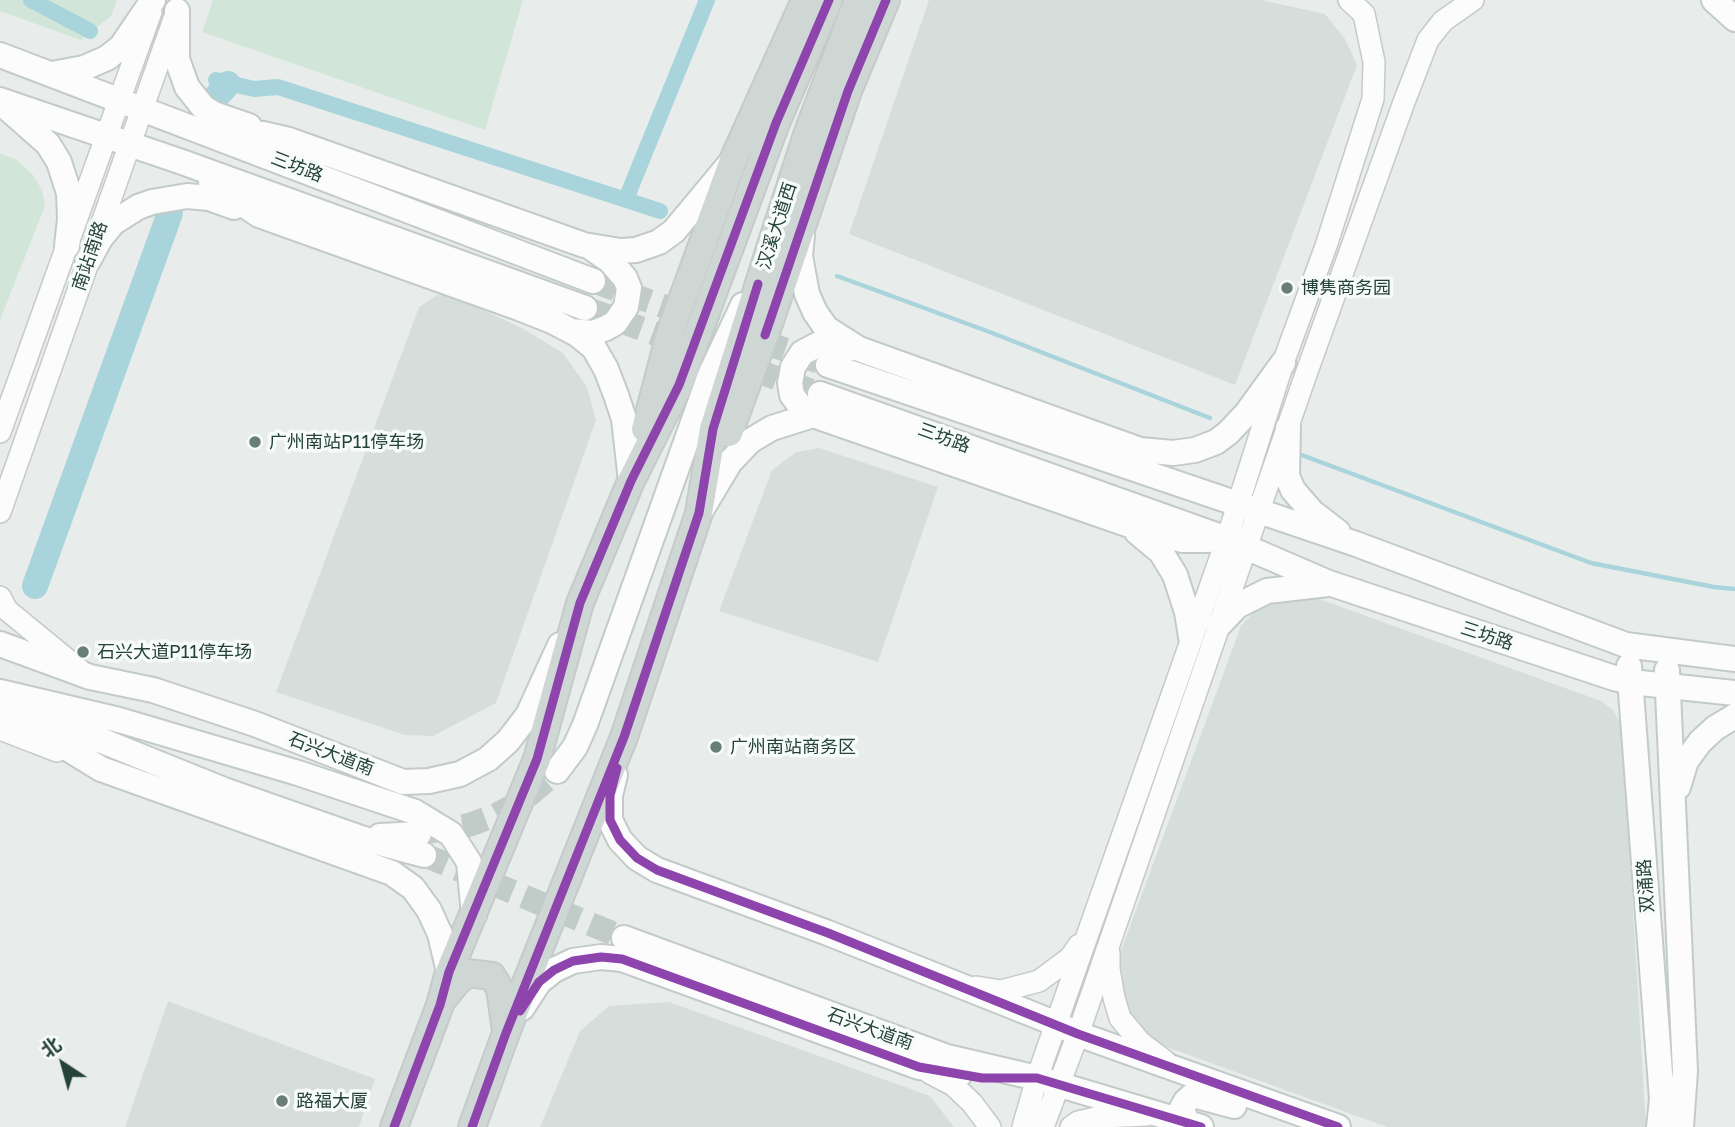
<!DOCTYPE html>
<meta charset="utf-8">
<style>
body{margin:0}
#map{position:relative;width:1735px;height:1127px;overflow:hidden;background:#e8edeb;font-family:"Golos Text","Noto Sans SC",sans-serif}
canvas{display:block}
.north{position:absolute;left:28px;top:1029px;width:70px;height:70px;-webkit-text-stroke:5px #f7fbf9;paint-order:stroke;rotate:324deg;font-size:19px;font-weight:700;line-height:28px;text-align:center;color:#24423a}
.north::after{content:'';display:block;margin:auto;width:24px;height:32px;background:#24423a;clip-path:polygon(50% 0,100% 100%,50% 72%,0 100%)}
</style>
<div id="map">
<canvas width="1735" height="1127"></canvas>
<div class="north">北</div>
</div>
<script>
const ctx = document.querySelector('canvas').getContext('2d');
ctx.lineJoin = 'round';
function paint(path, color) {
  ctx.fillStyle = color;
  ctx.fill(path, 'evenodd');
}
function poly(rows) {
  const path = new Path2D();
  for (const r of rows) {
    path.moveTo(r[0], r[1]);
    for (let i = 2; i < r.length; i += 2) path.lineTo(r[i], r[i + 1]);
  }
  return path;
}
function stroke(path, color, width, dash) {
  ctx.strokeStyle = color;
  ctx.lineWidth = width;
  ctx.lineCap = dash ? 'butt' : 'round';
  ctx.setLineDash(dash || []);
  ctx.stroke(path);
}
function label(font, color, halo, rows, align = 'center') {
  ctx.font = font + ' "Golos Text","Noto Sans SC",sans-serif';
  ctx.lineWidth = 7;
  ctx.setLineDash([]);
  ctx.textBaseline = 'middle';
  ctx.strokeStyle = halo;
  ctx.fillStyle = color;
  for (const [text, x, y, turn = 0] of rows) {
    ctx.save();
    ctx.translate(x, y);
    ctx.rotate((+turn || 0) * Math.PI / 180);
    ctx.textAlign = isNaN(turn) ? turn : align;
    if (halo) ctx.strokeText(text, 0, 0);
    ctx.fillText(text, 0, 0);
    ctx.restore();
  }
}
paint(poly([
 [929,0,1261,0,1325,14,1345,39,1357,65,1235,385,849,234],
 [437,295,455,297,522,328,563,353,587,387,596,420,496,703,433,736,405,735,276,692,419,307],
 [819,448,938,487,878,662,719,611,772,470,796,452],
 [1286,596,1311,596,1601,701,1613,710,1622,727,1646,1127,1387,1127,1164,1046,1151,1039,1137,1026,1125,1005,1116,964,1241,626,1259,606],
 [168,1001,375,1079,359,1127,125,1127],
 [669,1002,930,1096,954,1127,540,1127,580,1031,609,1006]
]), '#d6dedb');
paint(poly([
 [0,0,117,0,111,16,81,40,0,11],
 [213,0,523,0,485,130,202,32],
 [0,153,17,160,33,175,42,190,45,206,0,320]
]), '#d1e6d8');
stroke(poly([
 [837,276,987,331,1210,418],
 [1299,454,1591,563,1714,587,1735,589]
]), '#a9d4db', 4.5);
stroke(poly([
 [31,0,90,31],
 [216,80,254,89,278,87,660,211],
 [626,199,707,0]
]), '#a9d4db', 16);
stroke(poly([
 [216,97,228,84],
 [35,586,170,213]
]), '#a9d4db', 26);
stroke(poly([
 [593,281,828,365],
 [585,308,820,394],
 [427,832,469,825,496,815,522,801,557,771],
 [424,855,624,938]
]), '#c1cbc8', 24, [24, 12]);
const tertiary = poly([
 [0,432,151,12],
 [0,512,174,19],
 [0,597,7,610,80,670],
 [0,729,57,751],
 [1109,953,1109,969,1114,998,1120,1018,1140,1042,1165,1061],
 [976,987,1001,991,1039,981,1070,958,1079,945],
 [930,1073,953,1085,972,1103,990,1127],
 [1023,1127,1037,1078,1227,539,1283,363,1326,246,1373,99,1374,62,1364,14,1349,0],
 [1043,1127,1078,1034,1305,377,1404,102,1428,40,1443,21,1473,0],
 [1071,1127,1078,1122,1100,1117,1147,1115]
]);
const secondary = poly([
 [1714,0,1735,19],
 [177,11,177,59,187,87,203,107,214,114,249,126],
 [0,55,593,281],
 [52,74,84,68,107,58,121,47,153,0],
 [0,100,182,162,585,308],
 [6,107,48,144,59,162,69,193,70,219,67,246],
 [225,131,263,134,289,140,584,245,620,251,636,250,659,242,674,231,728,166],
 [211,182,259,215,519,308,552,321,577,334,594,348,606,369,616,395,624,419,631,481],
 [802,235,800,256,807,294,815,312,826,328,859,349,1140,450,1173,453,1195,450,1216,442,1228,433,1246,414,1283,363],
 [88,261,100,239,113,223,138,207,152,202,187,196,209,198,234,207],
 [571,331,593,333,606,328,615,323,626,307,629,288,625,278,609,260,593,249],
 [828,365,1356,544,1626,645,1735,659],
 [820,394,1227,539,1329,583,1614,678,1631,682,1735,693],
 [819,417,803,410,792,395,790,383,793,367,802,353,823,342,851,348],
 [1288,428,1287,476,1293,490,1312,512,1338,532],
 [700,512,730,462,750,441,772,428,813,415,1138,528,1182,540,1208,540],
 [1137,532,1161,552,1175,575,1187,612,1191,637],
 [1219,625,1237,606,1267,591,1328,584],
 [0,644,90,677,153,690,255,724,403,782,429,781,460,774,488,759,508,741,528,715,560,645],
 [1629,666,1662,1099,1659,1127],
 [1667,670,1685,1071,1681,1127],
 [0,692,119,720,298,773,415,812,451,834,469,862,474,915],
 [0,707,101,769,392,873,413,888,429,910,440,934,449,972],
 [33,713,224,790,361,838,424,855],
 [557,771,575,747,585,725,710,375,743,305],
 [615,775,610,795,610,820,620,840,637,858,657,870,828,933,1057,1024,1078,1034,1338,1127],
 [1678,787,1686,761,1700,742,1715,728,1735,716],
 [380,836,419,834],
 [624,938,947,1057,1037,1078,1201,1127],
 [522,1008,539,982,554,970,573,961,601,957,622,959,919,1067,960,1074],
 [1186,1121,1182,1108,1186,1101,1193,1095,1234,1106]
]);
const primary = poly([
 [645,429,671,330,734,158,805,0],
 [729,433,770,321,848,91,886,0],
 [445,997,457,982,468,973,492,976,500,989,506,1031],
 [394,1127,440,1005,449,972,537,759,580,603,631,481,679,385,776,123,829,0],
 [472,1127,506,1033,624,737,699,513,713,429,771,245,808,132,858,0]
]);
stroke(tertiary, '#c5cac8', 24);
stroke(secondary, '#c3cbc8', 28);
stroke(primary, '#c3ccc9', 30);
stroke(tertiary, '#fcfcfc', 21);
stroke(secondary, '#fcfcfc', 24);
stroke(primary, '#cfd7d5', 26);
stroke(poly([
 [765,335,848,91,886,0],
 [617,768,610,795,610,820,620,840,637,858,657,870,828,933,1078,1034,1338,1127],
 [520,1011,539,982,554,970,573,961,601,957,622,959,919,1067,982,1078,1037,1078,1201,1127],
 [394,1127,440,1005,449,972,537,759,580,603,631,481,679,385,776,123,829,0],
 [472,1127,506,1033,624,737,699,513,713,429,758,284]
]), '#8e44ad', 9);
for (const [x, y, r, color] of [
 [1287,288,7,"#697e78"],
 [255,442,7,"#697e78"],
 [83,652,7,"#697e78"],
 [716,747,7,"#697e78"],
 [282,1101,7,"#697e78"]
]) {
  const dot = new Path2D();
  dot.arc(x, y, r, 0, 2 * Math.PI);
  ctx.fillStyle = color;
  ctx.fill(dot);
  stroke(dot, '#f7fbf9', 2.5);
}
label('18px', '#24423a', '#f7fbf9', [
 ["三坊路",297,167,21],
 ["汉溪大道西",777,226,-72],
 ["南站南路",90,256,-71],
 ["三坊路",944,438,20],
 ["三坊路",1487,636,18],
 ["石兴大道南",331,754,21],
 ["双涌路",1646,886,-94],
 ["石兴大道南",870,1029,20]
]);
label('18px', '#24423a', '#f7fbf9', [
 ["博隽商务园",1301,288],
 ["广州南站P11停车场",269,442],
 ["石兴大道P11停车场",97,652],
 ["广州南站商务区",730,747],
 ["路福大厦",296,1101]
], 'left');
</script>
